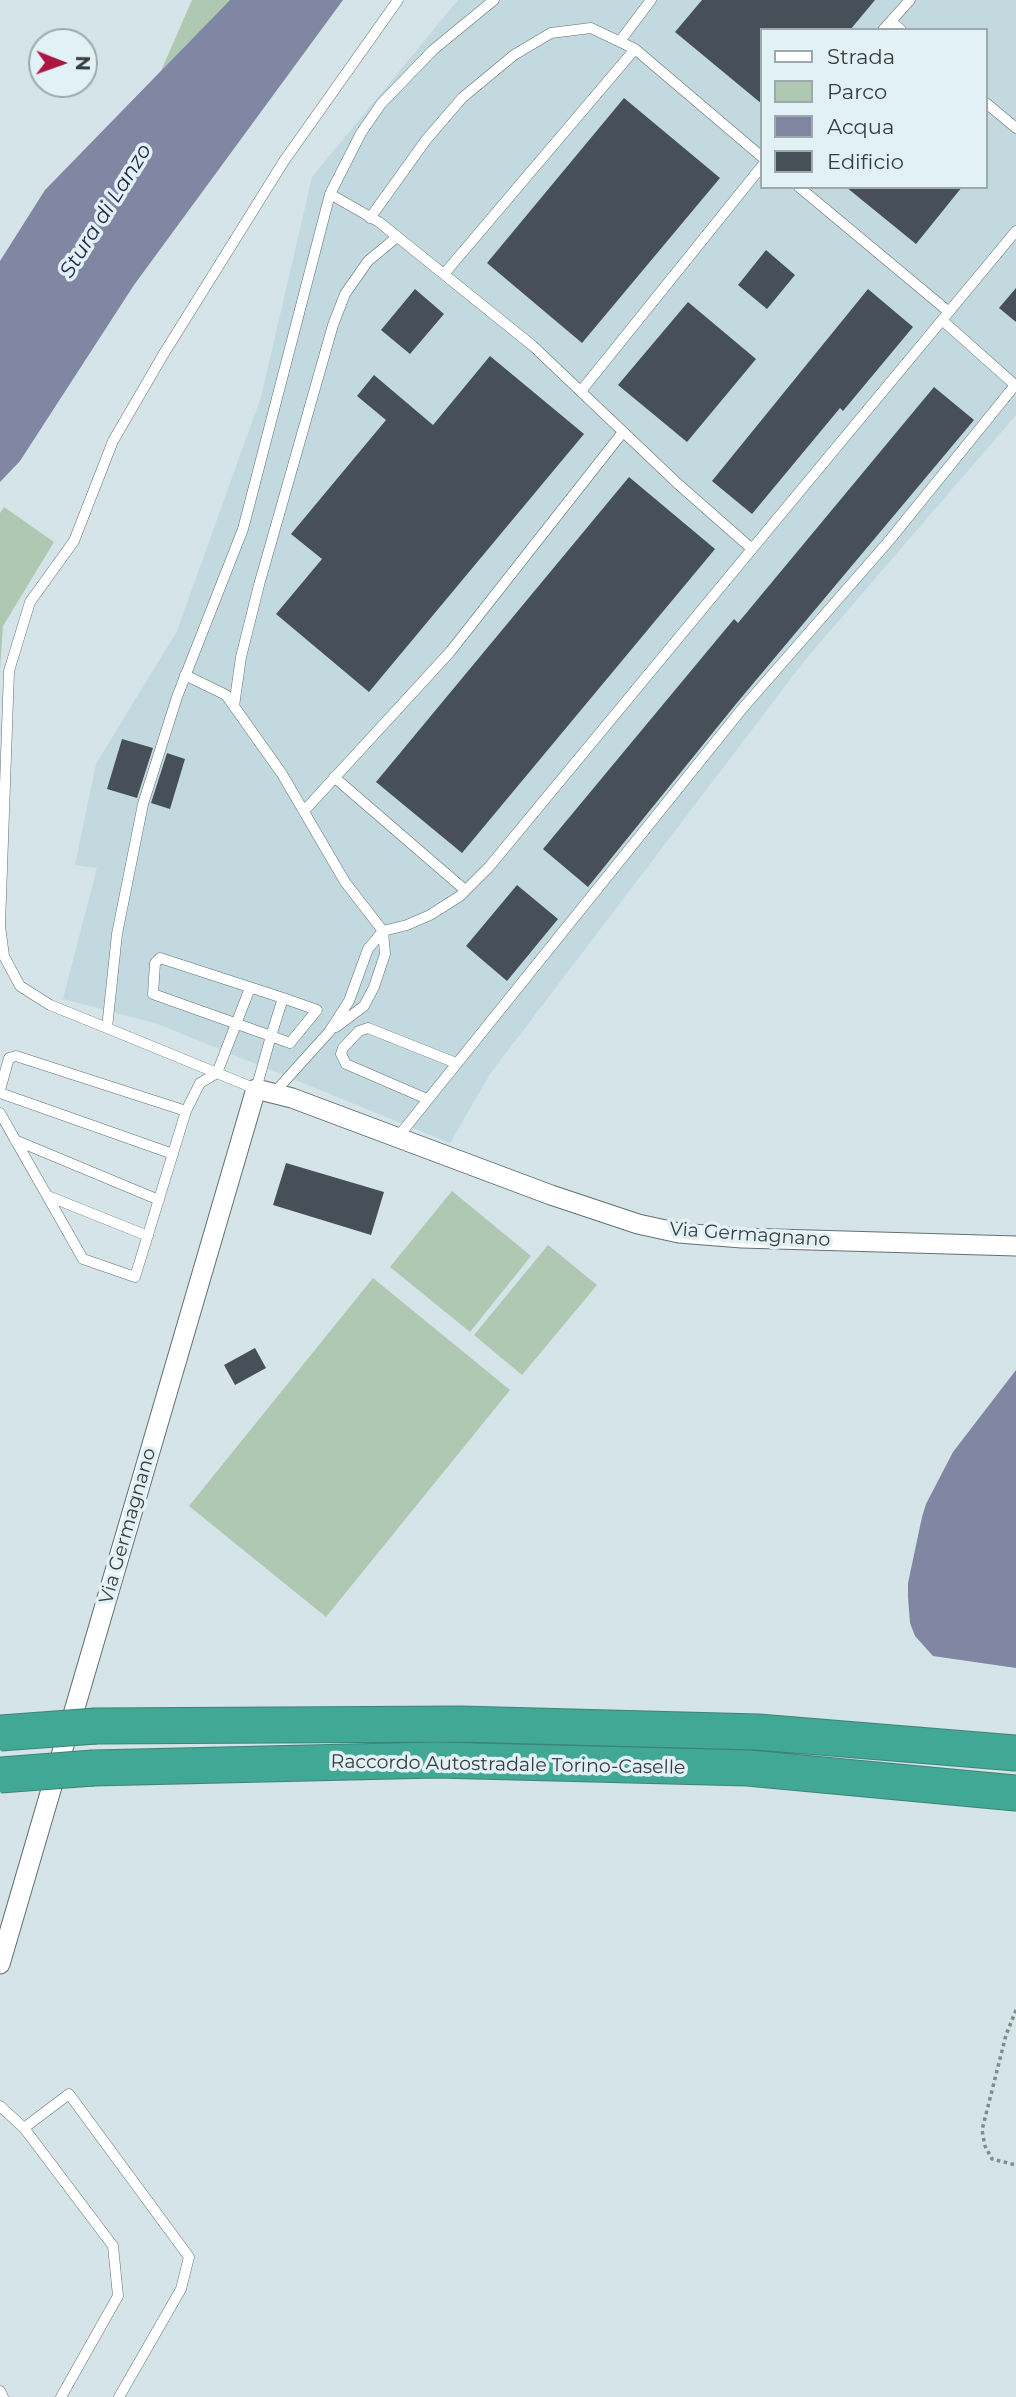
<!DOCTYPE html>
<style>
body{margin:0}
#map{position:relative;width:1016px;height:2397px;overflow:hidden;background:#d4e4e8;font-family:Montserrat,sans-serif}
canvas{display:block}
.legend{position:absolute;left:760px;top:28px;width:228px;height:161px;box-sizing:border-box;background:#e2f1f5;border:2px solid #9da9ac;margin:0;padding:9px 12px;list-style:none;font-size:21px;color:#363d3e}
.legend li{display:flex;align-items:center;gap:14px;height:35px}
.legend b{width:35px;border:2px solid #9da9ac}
.north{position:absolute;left:28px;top:28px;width:70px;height:70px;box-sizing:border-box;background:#e2f1f5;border:2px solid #9da9ac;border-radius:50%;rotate:91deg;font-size:19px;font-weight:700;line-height:28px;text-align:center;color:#363d3e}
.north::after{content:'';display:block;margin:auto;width:24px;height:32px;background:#ac1741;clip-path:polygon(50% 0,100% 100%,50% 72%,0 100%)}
</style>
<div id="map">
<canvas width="1016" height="2397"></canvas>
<ul class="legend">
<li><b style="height:9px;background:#fff"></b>Strada</li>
<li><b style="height:19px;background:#afc8b1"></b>Parco</li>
<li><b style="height:19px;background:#8186a3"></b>Acqua</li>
<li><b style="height:19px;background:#475058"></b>Edificio</li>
</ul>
<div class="north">N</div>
</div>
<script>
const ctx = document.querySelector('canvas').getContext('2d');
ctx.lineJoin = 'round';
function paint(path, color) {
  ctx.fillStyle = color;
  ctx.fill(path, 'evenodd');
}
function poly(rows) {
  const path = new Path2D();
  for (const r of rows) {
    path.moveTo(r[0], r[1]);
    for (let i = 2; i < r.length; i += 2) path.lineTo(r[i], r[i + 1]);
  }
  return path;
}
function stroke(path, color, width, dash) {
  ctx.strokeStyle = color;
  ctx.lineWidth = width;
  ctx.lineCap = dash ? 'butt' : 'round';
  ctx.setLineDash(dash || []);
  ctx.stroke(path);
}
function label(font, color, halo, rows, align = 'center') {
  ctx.font = font + ' Montserrat,sans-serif';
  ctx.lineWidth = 7;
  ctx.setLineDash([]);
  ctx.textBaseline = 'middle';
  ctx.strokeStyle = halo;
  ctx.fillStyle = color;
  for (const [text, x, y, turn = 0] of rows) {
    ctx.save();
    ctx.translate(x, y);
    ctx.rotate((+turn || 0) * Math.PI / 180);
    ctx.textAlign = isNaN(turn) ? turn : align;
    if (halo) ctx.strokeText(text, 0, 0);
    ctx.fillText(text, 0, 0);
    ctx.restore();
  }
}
paint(poly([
 [458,0,1016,0,1016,415,805,660,490,1074,450,1143,158,1024,63,999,97,868,75,865,96,764,177,631,261,397,312,177],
 [762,30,986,30,986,187,762,187]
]), '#c1d9df');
paint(poly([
 [192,0,230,0,161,71],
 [4,507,54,542,3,626,0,670,0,513],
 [452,1191,531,1256,470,1332,390,1267],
 [548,1245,597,1285,522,1375,474,1335],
 [373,1278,510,1390,326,1617,189,1506]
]), '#afc8b1');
paint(poly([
 [230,0,343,0,134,285,20,461,0,482,0,261,45,190],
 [1016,1370,1016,1668,933,1656,915,1636,910,1623,908,1597,908,1583,922,1517,926,1504,953,1452]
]), '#8186a3');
paint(poly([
 [702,0,875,0,850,30,762,30,762,104,675,32],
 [624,98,720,178,582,343,487,263],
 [846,187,962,187,916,244],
 [766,250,795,275,767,309,738,285],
 [1016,288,1016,322,999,308],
 [415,289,444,314,410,354,381,330],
 [868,289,913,327,843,411,840,408,752,514,712,481],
 [688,302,756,359,687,442,618,385],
 [490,356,584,434,369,692,276,614,322,559,291,534,386,420,357,396,374,375,433,425],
 [934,387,974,420,736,704,588,887,543,849,734,619,738,623],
 [629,477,715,549,462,853,376,782],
 [122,739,153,748,137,798,107,789],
 [167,753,185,759,170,809,151,803],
 [517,885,558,919,507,981,466,946],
 [286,1163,384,1192,371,1235,273,1205],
 [255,1348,266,1368,235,1385,224,1365]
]), '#475058');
const lane = poly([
 [891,21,901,30],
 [883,30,910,0],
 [620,41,651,0],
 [986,103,1016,128],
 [799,187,949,312],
 [370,218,426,140,462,98,514,55,551,33,591,28,635,49,762,157],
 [444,274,635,49],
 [942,320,1015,385],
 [581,391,762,166],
 [752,549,1016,231],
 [185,675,226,695,282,774,345,882,383,931,385,954,374,987,364,1006,336,1027],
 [234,706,241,657,259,585,333,325,345,294,368,261,397,237],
 [334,777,465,890],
 [304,811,450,652,623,432],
 [0,925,9,671,30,602,74,541,113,441,163,355,284,161,398,0],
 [0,926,4,956,20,986,50,1005,107,1028],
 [160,958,283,998,271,1036,153,994,155,963,160,958],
 [283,998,317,1010,290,1043,271,1036,256,1089,107,1028,117,934,143,804,177,697,243,529,330,194,361,133,381,104,433,50,494,0],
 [0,1090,9,1058,16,1056,186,1111],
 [0,1093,173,1154],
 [273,1094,329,1032,349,1001,368,949,383,931,407,925,430,915,460,896,489,867,752,549,677,483,533,346,379,222,330,194],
 [427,1099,346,1064,341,1054,343,1048,359,1031,368,1028,456,1063],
 [0,1113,83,1259,135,1277,186,1111,200,1083,217,1073,250,988],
 [397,1138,742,709,888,542,1016,384],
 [15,1140,159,1200],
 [48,1196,148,1236],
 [0,2106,24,2128],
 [0,2391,3,2397],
 [61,2397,118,2296,113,2246,24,2128,69,2094,189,2257,181,2289,119,2397]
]);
const street = poly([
 [0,1964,256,1089,292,1098,551,1195,638,1224,679,1233,742,1238,1016,1246]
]);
const highway = poly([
 [96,1726,461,1724,758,1732,1016,1753],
 [93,1768,437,1760,748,1768,1016,1793]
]);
stroke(lane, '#627073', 11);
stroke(street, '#627073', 21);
stroke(highway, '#3e8377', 37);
stroke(poly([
 [1016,2010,1006,2035,982,2130,985,2146,992,2159,1016,2165]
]), '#808b8d', 3.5, [3.5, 3.5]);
stroke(lane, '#fff', 10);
stroke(street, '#fff', 19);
stroke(highway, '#42a896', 35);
const highwayBridge = poly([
 [0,1733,96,1726],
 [0,1775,93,1768]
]);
stroke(highwayBridge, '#3e8377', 37, []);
stroke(highwayBridge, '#42a896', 35);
label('19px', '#363d3e', '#e2f1f5', [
 ["Via Germagnano",750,1235,4],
 ["Via Germagnano",128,1526,-74],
 ["Raccordo Autostradale Torino-Caselle",508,1765,1]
]);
label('italic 21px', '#22274f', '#e2f1f5', [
 ["Stura di Lanzo",106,211,-58]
]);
</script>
